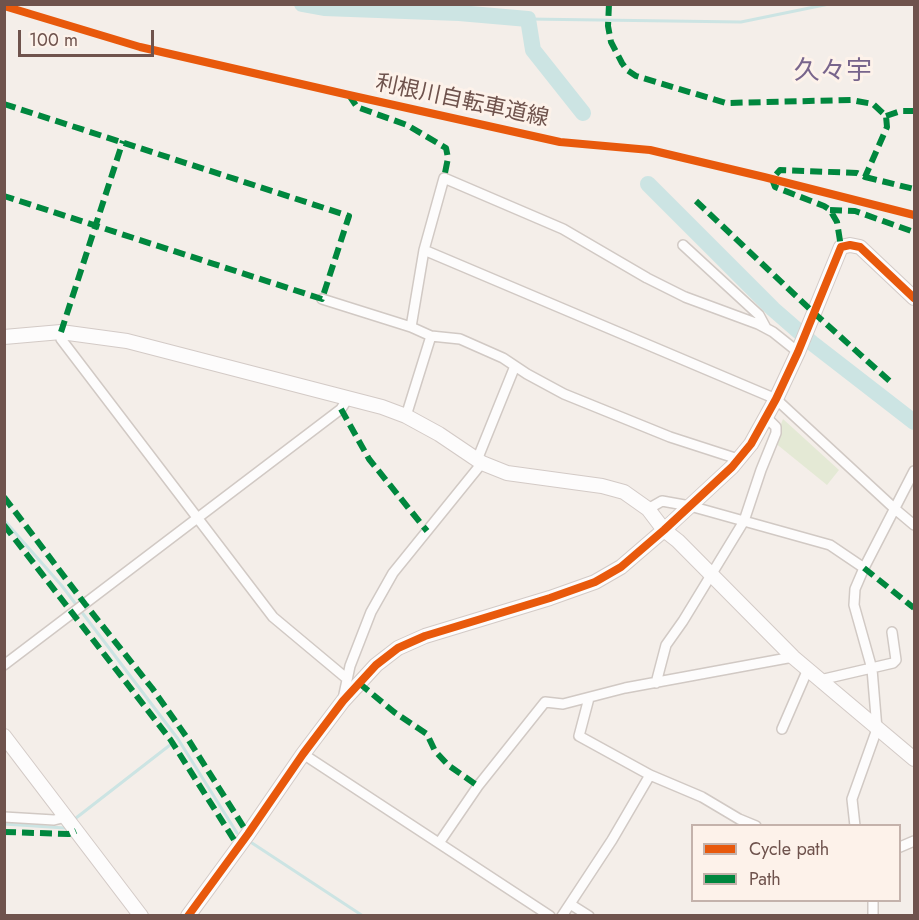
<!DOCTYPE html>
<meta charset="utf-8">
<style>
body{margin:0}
#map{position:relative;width:919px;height:920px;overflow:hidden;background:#f4eee9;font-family:Jost,sans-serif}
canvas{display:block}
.frame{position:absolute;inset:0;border:6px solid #6f534d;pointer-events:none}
.legend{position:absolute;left:691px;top:824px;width:210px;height:78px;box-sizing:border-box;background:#fdf2ea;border:2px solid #c4b2ab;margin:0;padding:8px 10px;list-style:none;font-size:18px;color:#6f534d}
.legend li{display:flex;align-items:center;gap:12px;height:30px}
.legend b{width:30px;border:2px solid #c4b2ab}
.scale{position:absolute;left:18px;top:30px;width:136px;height:27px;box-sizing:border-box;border:3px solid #6f534d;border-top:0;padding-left:8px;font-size:18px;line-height:21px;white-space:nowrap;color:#6f534d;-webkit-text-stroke:4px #fdf2ea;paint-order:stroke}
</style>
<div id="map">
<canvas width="919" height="920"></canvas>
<div class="frame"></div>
<ul class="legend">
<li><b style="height:8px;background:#e8590c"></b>Cycle path</li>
<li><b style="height:8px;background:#00873e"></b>Path</li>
</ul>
<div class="scale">100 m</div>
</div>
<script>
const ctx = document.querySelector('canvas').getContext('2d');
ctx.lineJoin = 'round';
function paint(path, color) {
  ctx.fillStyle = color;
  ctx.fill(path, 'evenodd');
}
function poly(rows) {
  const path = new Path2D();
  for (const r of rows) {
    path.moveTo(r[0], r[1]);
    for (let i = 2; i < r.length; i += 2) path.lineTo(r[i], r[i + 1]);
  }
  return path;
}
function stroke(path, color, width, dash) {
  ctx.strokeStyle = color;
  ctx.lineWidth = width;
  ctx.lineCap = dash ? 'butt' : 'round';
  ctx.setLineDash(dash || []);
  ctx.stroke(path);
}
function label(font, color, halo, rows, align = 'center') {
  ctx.font = font + ' Jost,"Noto Sans JP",sans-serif';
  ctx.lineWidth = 6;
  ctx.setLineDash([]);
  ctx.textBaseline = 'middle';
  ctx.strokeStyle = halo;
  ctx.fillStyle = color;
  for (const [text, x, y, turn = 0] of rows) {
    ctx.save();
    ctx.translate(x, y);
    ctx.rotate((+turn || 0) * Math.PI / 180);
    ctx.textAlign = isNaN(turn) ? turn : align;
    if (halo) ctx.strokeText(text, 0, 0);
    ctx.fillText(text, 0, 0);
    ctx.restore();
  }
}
paint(poly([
 [783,419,839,470,827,485,774,442]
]), '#e4e9d5');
stroke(poly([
 [528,19,741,22,829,4],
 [4,520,62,586,178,739,237,833],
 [76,818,170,745],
 [4,824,65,828],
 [252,843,363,916]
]), '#cce4e3', 3);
stroke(poly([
 [302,4,324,8,459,13,528,19,533,50,583,113],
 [648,184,773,309,812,343,914,422]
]), '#cce4e3', 16);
const street = poly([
 [683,245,759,315,766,328],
 [424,250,776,399,895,509,914,525],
 [322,299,411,327,431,336,406,416],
 [411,327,424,250,444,178,563,229,647,278,685,297,758,324,773,332,798,352],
 [61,332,61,339,273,617,346,678],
 [431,336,460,339,503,358,527,374,564,394,670,437,738,459],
 [477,460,515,366],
 [648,509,662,501,690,506,830,545,864,568],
 [4,665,341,409,348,398],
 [820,680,893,663,896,660,892,632],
 [656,683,666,645,683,621,744,521,761,470,776,433,776,427,766,417],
 [589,698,579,736,650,775,702,797,739,819,756,826],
 [343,699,350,666,371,612,393,573,482,463],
 [782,729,808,669],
 [303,754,550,916],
 [4,817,54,820,66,817],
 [855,826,852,799,877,729,872,669,854,605,855,589,864,568,914,471],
 [439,843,478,786,545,702,563,704,625,688,793,657],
 [900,847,914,841],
 [873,900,873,916],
 [570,904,589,916],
 [562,916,612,840,650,775]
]);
const secondary = poly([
 [4,337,61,332,127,341,382,407,406,416,439,434,482,463,507,473,602,486,624,492,648,509,664,530,678,541,793,657,914,759],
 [4,736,141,916],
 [188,916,248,834,303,754,343,701,376,665,398,648,425,636,550,598,595,582,621,567,664,530,732,467,751,444,776,399,798,352,841,247,850,245,860,247,914,298]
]);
stroke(street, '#d1c9c4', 12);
stroke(secondary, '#d3cac6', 16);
stroke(street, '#fdfcfc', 9);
stroke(secondary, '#fdfcfc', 14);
stroke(poly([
 [609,4,608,26,611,42,622,63,627,70,636,76,726,103,851,100,873,104,886,116,887,127,865,177,857,173,780,170,772,179,775,187,824,206,830,210,837,222,841,247],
 [349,95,357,107,407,125,446,148,448,158,444,178],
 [4,104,349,216,322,299,4,196],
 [886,116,901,111,914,111],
 [865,177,914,189],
 [696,201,814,313,893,384],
 [830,210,855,211,914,232],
 [61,332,123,141],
 [341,409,369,459,427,531],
 [4,497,85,604,152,688,188,739,248,834],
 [4,525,170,739,238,846],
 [864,568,914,608],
 [359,683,394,712,427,734,435,751,448,765,478,786],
 [4,832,69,834,76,831]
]), '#00873e', 6, [12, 6]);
stroke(poly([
 [4,6,140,47,349,95,560,142,650,150,764,177,914,215],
 [188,916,248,834,303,754,343,701,376,665,398,648,425,636,550,598,595,582,621,567,664,530,732,467,751,444,776,399,798,352,841,247,850,245,860,247,914,298]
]), '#e8590c', 8);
label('22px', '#6f534d', '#fdf2ea', [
 ["利根川自転車道線",462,102,12]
]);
label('26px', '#78658c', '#fdf2ea', [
 ["久々宇",833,73]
]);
</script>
